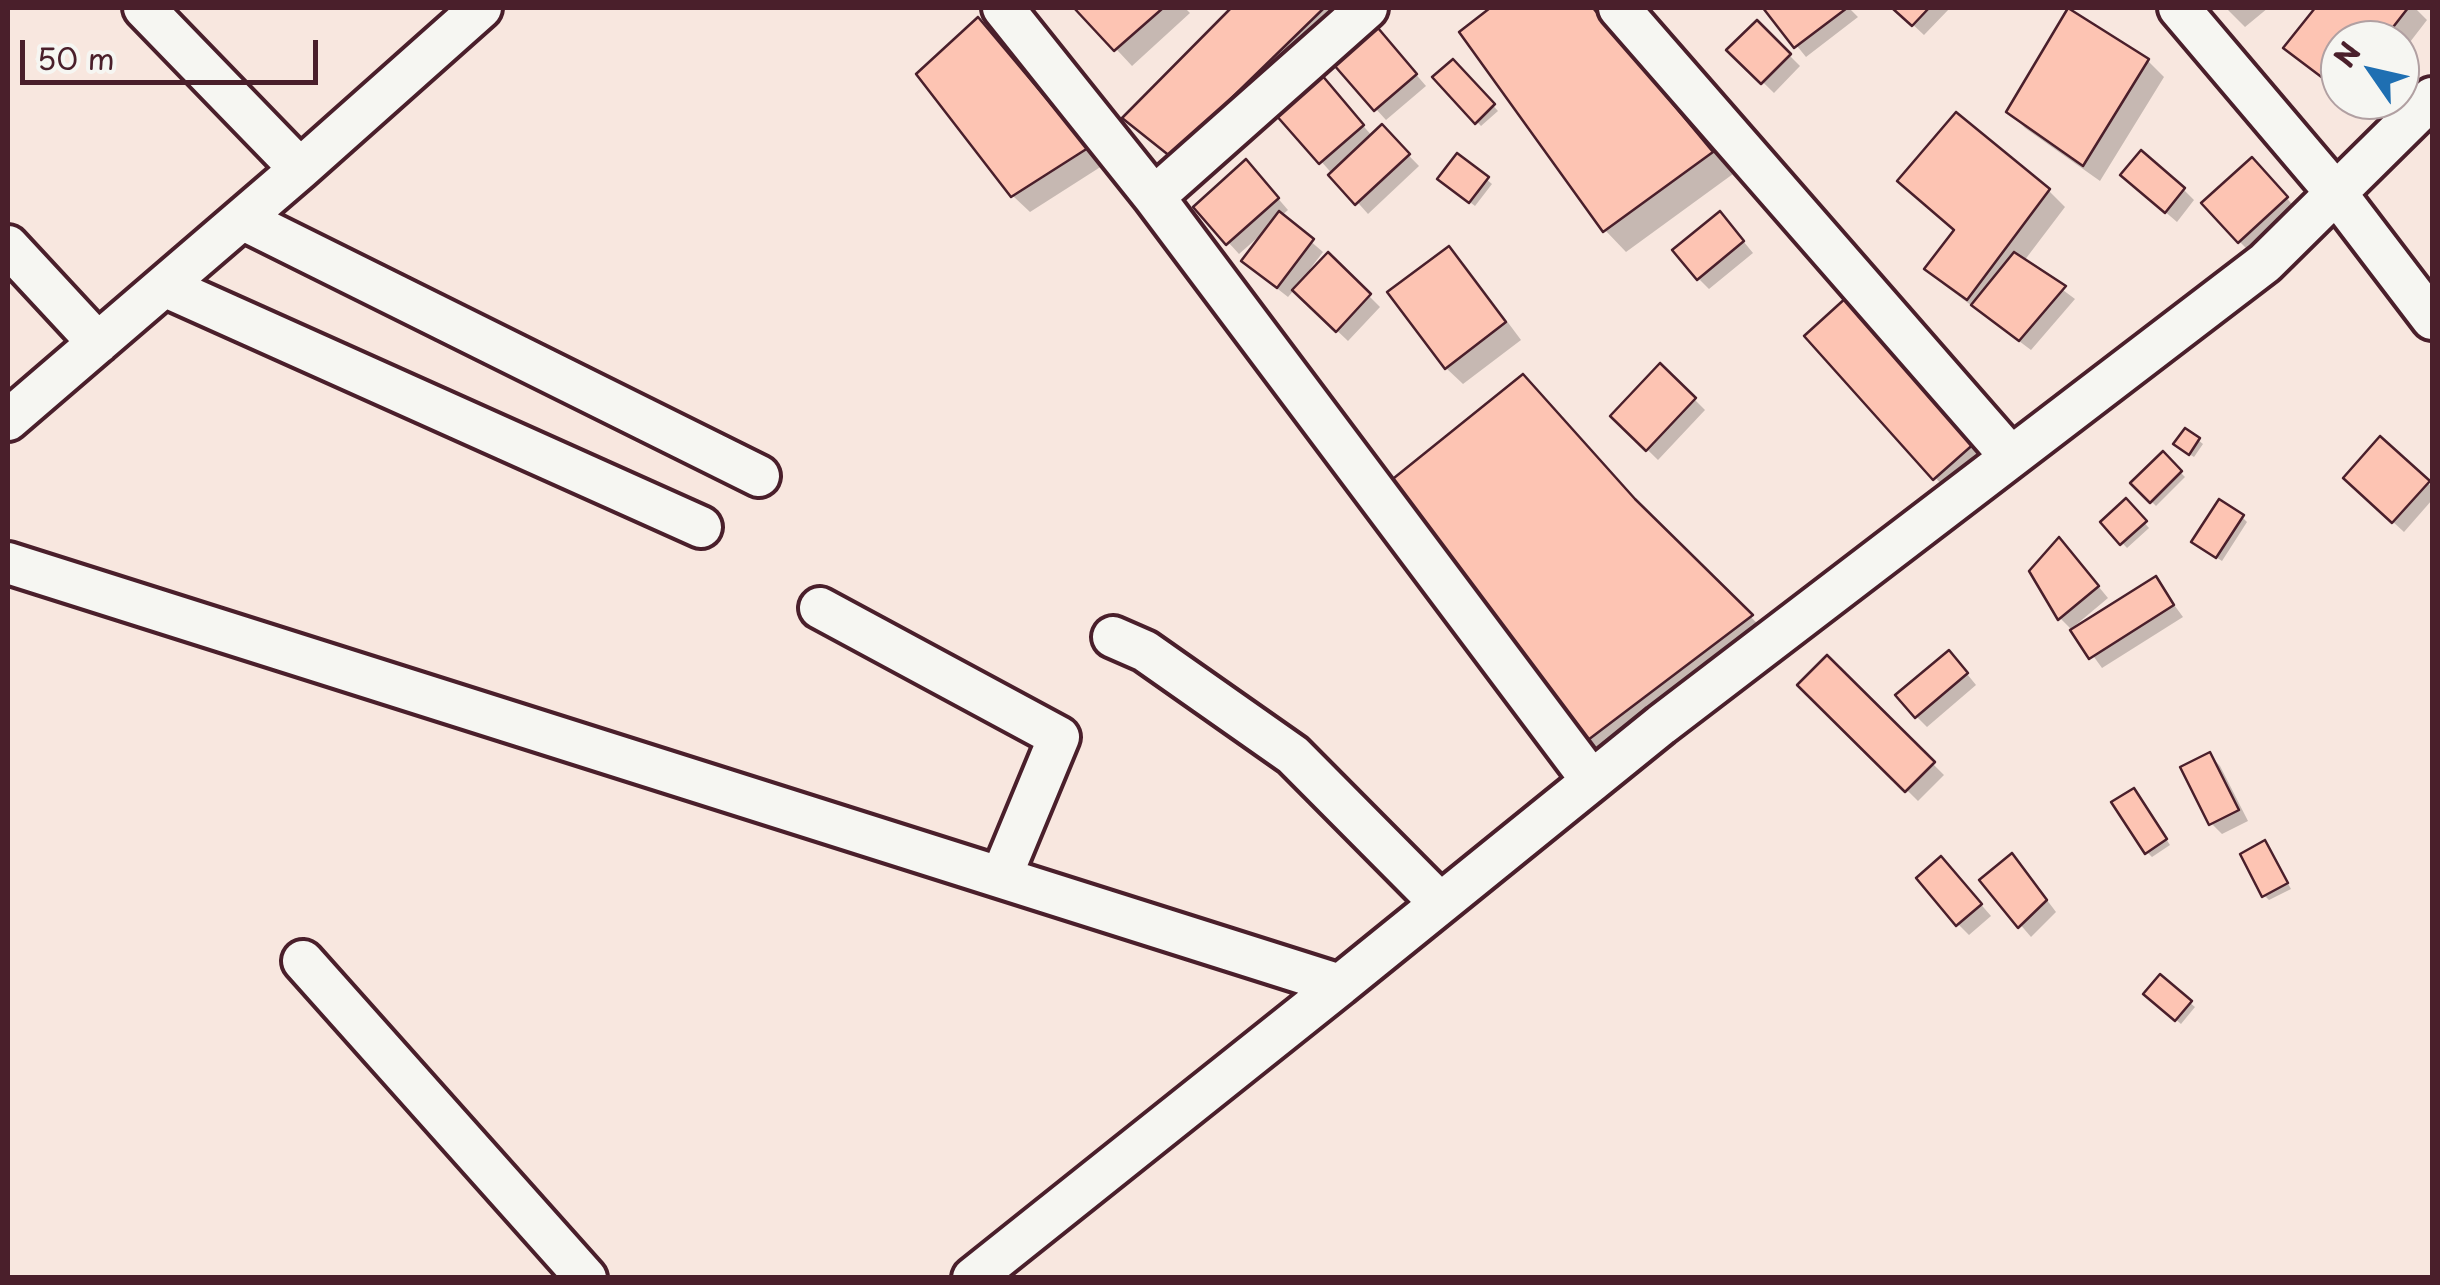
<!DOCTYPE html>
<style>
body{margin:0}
#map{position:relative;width:2440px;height:1285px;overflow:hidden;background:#f8e7df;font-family:"Playpen Sans",sans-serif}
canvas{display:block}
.frame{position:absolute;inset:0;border:10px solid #4a1f2b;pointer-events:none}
.north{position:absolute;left:2320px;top:20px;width:100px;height:100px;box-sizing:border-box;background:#f6f6f2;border:2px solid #b1a0a2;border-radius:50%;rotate:304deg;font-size:28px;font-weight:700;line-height:40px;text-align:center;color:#4a1f2b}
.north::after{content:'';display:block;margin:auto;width:35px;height:45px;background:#1f6fb2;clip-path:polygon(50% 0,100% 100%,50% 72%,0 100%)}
.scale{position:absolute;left:20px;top:40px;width:298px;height:45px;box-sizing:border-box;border:5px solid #4a1f2b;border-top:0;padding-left:12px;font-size:30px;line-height:35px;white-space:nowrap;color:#4a1f2b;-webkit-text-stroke:8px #f6f6f2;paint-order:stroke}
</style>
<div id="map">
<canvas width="2440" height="1285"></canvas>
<div class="frame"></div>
<div class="north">N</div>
<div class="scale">50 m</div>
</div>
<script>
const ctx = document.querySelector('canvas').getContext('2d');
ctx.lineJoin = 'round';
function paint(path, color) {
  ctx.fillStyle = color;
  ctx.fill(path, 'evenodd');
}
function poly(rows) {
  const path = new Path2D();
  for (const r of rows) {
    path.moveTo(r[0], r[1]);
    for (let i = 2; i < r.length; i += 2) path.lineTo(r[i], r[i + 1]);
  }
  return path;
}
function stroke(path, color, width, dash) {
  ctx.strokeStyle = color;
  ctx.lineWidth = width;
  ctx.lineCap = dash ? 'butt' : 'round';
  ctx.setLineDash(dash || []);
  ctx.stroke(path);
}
paint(poly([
 [1078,8,1185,8,1190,13,1132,66],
 [1235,8,1336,8,1346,18,1188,172,1126,118],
 [1494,8,1594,8,1733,174,1626,252,1605,230,1462,33],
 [1766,8,1849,8,1858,17,1806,57],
 [1895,8,1950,8,1924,35],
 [2226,8,2268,8,2245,27],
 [2318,8,2415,8,2427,20,2400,55,2400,40,2340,40,2340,93,2286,48],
 [1757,23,1800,66,1774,93,1730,50],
 [994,37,1102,166,1030,212,1013,196],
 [1388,42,1426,86,1386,120,1376,109],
 [2148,61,2164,77,2100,181,2025,128,2009,111],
 [1453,62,1498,111,1481,126,1436,78],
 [1331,89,1373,137,1382,128,1419,166,1368,214,1279,114],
 [2350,100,2365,100,2359,107],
 [1458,156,1492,184,1475,206,1445,183],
 [2263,171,2297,210,2250,252,2239,241],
 [1256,173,1288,210,1281,216,1323,252,1310,269,1313,272,1328,255,1380,307,1348,341,1294,290,1288,297,1256,272,1264,232,1239,254,1196,207],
 [2134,185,2184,190,2194,200,2177,222],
 [2048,190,2065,207,2024,261,2075,299,2031,350,1944,285,1928,269],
 [1730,225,1753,253,1709,289,1698,278],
 [1449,249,1465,265,1521,340,1463,384,1446,368],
 [1848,300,1992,458,1951,495,1808,336],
 [1661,366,1705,410,1658,460,1613,416],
 [2198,440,2203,444,2194,457,2181,449],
 [2380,440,2432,487,2432,500,2404,532,2357,489],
 [2162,454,2185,477,2156,506,2133,483],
 [2126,502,2149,528,2127,548,2103,522],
 [2242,517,2247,522,2222,561,2199,546],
 [1654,521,1772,638,1607,762,1586,741],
 [2069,551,2108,598,2071,629,2060,618],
 [2155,579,2183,617,2102,668,2073,628],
 [1827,659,1944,775,1918,801,1801,685],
 [1959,664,1976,685,1927,727,1917,717],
 [2210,755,2220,766,2248,821,2222,834,2211,823],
 [2138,796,2170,845,2152,857,2147,852],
 [2269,848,2291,889,2269,900,2264,895],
 [2022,867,2056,912,2031,937,1983,881],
 [1951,870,1991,916,1969,935,1958,924],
 [2160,978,2195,1007,2181,1024,2147,994]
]), '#0003');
const building = poly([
 [1074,8,1163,8,1114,51,1074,8],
 [1231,8,1324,8,1171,157,1122,118,1231,8],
 [1490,8,1593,8,1713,152,1603,232,1459,32,1490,8],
 [1763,8,1847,8,1794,48,1763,8],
 [1892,8,1929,8,1912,26,1892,8],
 [2068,8,2149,59,2083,166,2006,112,2068,8],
 [2315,8,2408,8,2383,40,2340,40,2340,91,2283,48,2315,8],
 [978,17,1088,148,1011,197,916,74,978,17],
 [1757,20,1791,54,1761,84,1726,50,1757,20],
 [1378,28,1417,74,1374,111,1334,65,1378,28],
 [1453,59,1495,104,1475,124,1432,77,1453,59],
 [1321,74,1364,125,1319,164,1275,114,1321,74],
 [1956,112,2050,189,1967,300,1924,269,1954,230,1897,181,1956,112],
 [1382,124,1410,154,1355,205,1328,175,1382,124],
 [2141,150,2185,188,2165,213,2120,175,2141,150],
 [1457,153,1489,177,1469,203,1437,179,1457,153],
 [2252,157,2288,197,2238,243,2201,203,2252,157],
 [1246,159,1279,198,1226,245,1193,207,1246,159],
 [1279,211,1314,239,1277,288,1241,261,1279,211],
 [1720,211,1744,241,1697,280,1672,250,1720,211],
 [1449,246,1506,322,1445,369,1387,292,1449,246],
 [1328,252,1371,294,1336,332,1292,290,1328,252],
 [2014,252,2066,286,2019,341,1971,305,2014,252],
 [1848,296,1977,441,1933,480,1804,336,1848,296],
 [1660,363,1696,398,1646,451,1610,416,1660,363],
 [1523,374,1635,499,1753,615,1584,743,1389,482,1523,374],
 [2185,428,2200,438,2189,455,2173,444,2185,428],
 [2380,436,2430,481,2392,523,2343,478,2380,436],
 [2163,451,2182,471,2150,503,2130,483,2163,451],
 [2126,498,2147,521,2120,545,2100,522,2126,498],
 [2219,499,2244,515,2216,558,2191,542,2219,499],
 [2059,537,2099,586,2058,620,2029,571,2059,537],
 [2156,576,2174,605,2089,659,2070,630,2156,576],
 [1949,650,1968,673,1915,718,1895,695,1949,650],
 [1827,655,1935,762,1905,792,1797,685,1827,655],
 [2210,752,2239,810,2209,825,2180,767,2210,752],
 [2134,788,2167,839,2145,854,2111,802,2134,788],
 [2265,840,2288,883,2262,897,2240,854,2265,840],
 [2012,853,2047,900,2018,928,1979,880,2012,853],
 [1941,856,1982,904,1956,926,1916,878,1941,856],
 [2160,974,2192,1001,2175,1021,2143,994,2160,974]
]);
paint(building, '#fdc4b3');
stroke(building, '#4a1f2b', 2.5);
const street = poly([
 [144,8,300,169],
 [1003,8,1154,197,1592,781],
 [1619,8,2011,457],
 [2179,8,2336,193,2432,319],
 [1154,197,1367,8],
 [242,219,759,476],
 [8,246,98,343],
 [164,286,701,527],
 [8,420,300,169,481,8],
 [8,563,1340,985,1661,725,2265,263,2432,98],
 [820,608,1059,737,1001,877],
 [1113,637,1145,651,1293,755,1440,903],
 [303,961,586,1278],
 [973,1278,1340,985]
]);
stroke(street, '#4a1f2b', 48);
stroke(street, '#f6f6f2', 40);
</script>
